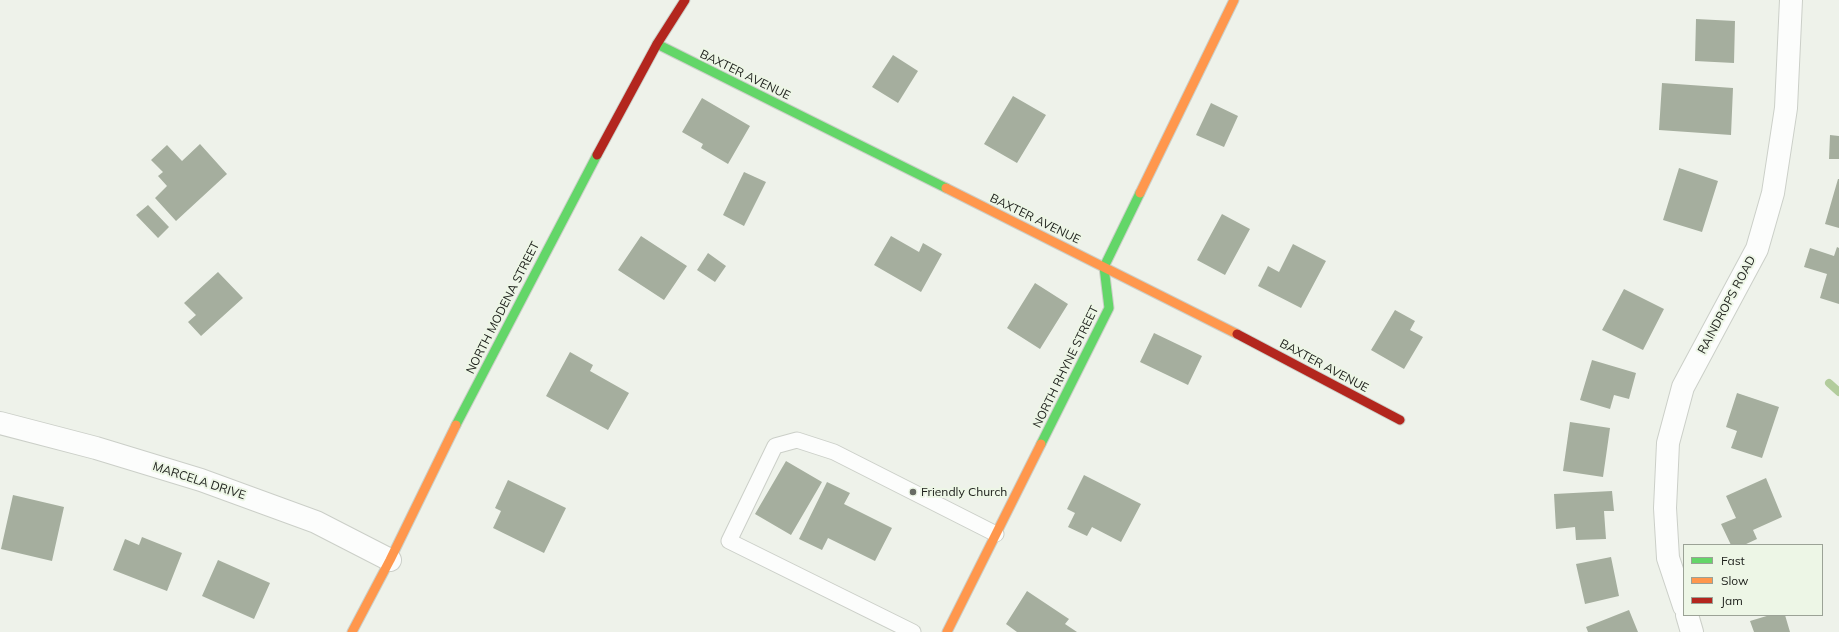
<!DOCTYPE html>
<style>
body{margin:0}
#map{position:relative;width:1839px;height:632px;overflow:hidden;background:#eef2ea;font-family:Mulish,sans-serif}
canvas{display:block}
.legend{position:absolute;left:1683px;top:544px;width:140px;height:72px;box-sizing:border-box;background:#edf6e6;border:1px solid #9ba296;margin:0;padding:5px 7px;list-style:none;font-size:12px;color:#20231e}
.legend li{display:flex;align-items:center;gap:8px;height:20px}
.legend b{width:20px;border:1px solid #9ba296}
</style>
<div id="map">
<canvas width="1839" height="632"></canvas>
<ul class="legend">
<li><b style="height:5px;background:#63d668"></b>Fast</li>
<li><b style="height:5px;background:#ff974d"></b>Slow</li>
<li><b style="height:5px;background:#b3261e"></b>Jam</li>
</ul>
</div>
<script>
const ctx = document.querySelector('canvas').getContext('2d');
ctx.lineJoin = 'round';
function poly(rows) {
  const path = new Path2D();
  for (const r of rows) {
    path.moveTo(r[0], r[1]);
    for (let i = 2; i < r.length; i += 2) path.lineTo(r[i], r[i + 1]);
  }
  return path;
}
function stroke(path, color, width, dash) {
  ctx.strokeStyle = color;
  ctx.lineWidth = width;
  ctx.lineCap = dash ? 'butt' : 'round';
  ctx.setLineDash(dash || []);
  ctx.stroke(path);
}
function paint(path, color) {
  ctx.fillStyle = color;
  ctx.fill(path, 'evenodd');
}
function label(font, color, halo, rows, align = 'center') {
  ctx.font = font + ' Mulish,sans-serif';
  ctx.lineWidth = 4;
  ctx.setLineDash([]);
  ctx.textBaseline = 'middle';
  ctx.strokeStyle = halo;
  ctx.fillStyle = color;
  for (const [text, x, y, turn = 0] of rows) {
    ctx.save();
    ctx.translate(x, y);
    ctx.rotate((+turn || 0) * Math.PI / 180);
    ctx.textAlign = isNaN(turn) ? turn : align;
    if (halo) ctx.strokeText(text, 0, 0);
    ctx.fillText(text, 0, 0);
    ctx.restore();
  }
}
stroke(poly([
 [1829,383,1839,392]
]), '#b2cc9c', 8);
paint(poly([
 [1696,19,1735,21,1734,63,1695,61],
 [893,55,918,71,898,103,872,87],
 [1662,83,1733,88,1731,135,1659,130],
 [1013,96,1046,115,1017,163,984,144],
 [702,98,750,126,728,164,701,148,703,144,682,132],
 [1211,103,1238,116,1224,147,1196,135],
 [1830,135,1839,136,1839,159,1829,159],
 [200,144,227,174,176,221,155,198,167,186,158,176,163,172,151,160,167,145,182,161],
 [1679,168,1718,181,1702,232,1663,220],
 [744,172,766,182,744,226,723,215],
 [1838,179,1839,179,1839,228,1825,224],
 [148,205,169,227,158,238,136,215],
 [1222,214,1250,229,1225,275,1197,260],
 [641,236,687,266,664,300,618,270],
 [891,236,919,252,923,243,942,254,921,292,874,265],
 [1293,244,1326,261,1301,308,1258,286,1268,266,1279,272],
 [1837,247,1839,248,1839,304,1820,298,1827,274,1804,267,1810,248,1834,256],
 [708,253,726,266,715,282,697,270],
 [218,272,243,298,201,336,188,322,196,315,184,303],
 [1035,283,1068,304,1040,349,1007,328],
 [1624,289,1664,309,1643,350,1602,330],
 [1395,310,1415,321,1410,330,1423,337,1404,369,1371,350],
 [1154,333,1202,356,1188,385,1140,362],
 [570,352,593,365,590,371,629,393,608,430,546,396],
 [1592,360,1636,373,1629,399,1614,395,1610,409,1580,400],
 [1737,393,1779,407,1762,458,1731,448,1737,431,1726,427],
 [1570,422,1610,428,1603,477,1563,471],
 [786,461,822,482,791,535,755,514],
 [1084,475,1141,504,1121,542,1092,527,1087,536,1068,527,1075,513,1067,509],
 [1766,478,1782,517,1753,530,1757,539,1744,545,1731,545,1721,524,1736,518,1726,496],
 [508,480,566,508,544,553,493,528,501,511,495,508],
 [827,482,850,493,844,504,892,528,875,561,828,538,822,550,799,539],
 [1612,491,1614,511,1604,511,1606,539,1576,540,1575,527,1556,529,1554,494],
 [13,495,64,507,52,561,1,549],
 [142,537,182,553,167,591,113,570,125,539,139,545],
 [1611,557,1619,596,1585,604,1576,564],
 [218,560,270,583,254,619,202,596],
 [1027,591,1069,619,1065,624,1077,632,1017,632,1006,624],
 [1629,610,1638,632,1588,632,1586,627],
 [1770,615,1785,615,1790,632,1754,632,1750,621]
]), '#a5ae9e');
const lane = poly([
 [913,632,729,541,775,446,797,440,834,452,996,534]
]);
const street = poly([
 [0,423,96,448,201,480,316,522,390,560],
 [1684,606,1668,558,1665,508,1668,443,1683,387,1757,249,1773,193,1786,108,1791,0],
 [1687,615,1692,632]
]);
const fast = poly([
 [657,44,946,188],
 [456,425,597,155],
 [1041,444,1109,308,1104,267,1140,193]
]);
const slow = poly([
 [946,188,1237,334],
 [1140,193,1234,0],
 [352,632,390,560,456,425],
 [947,632,1041,444]
]);
const jam = poly([
 [597,155,657,44,685,0],
 [1237,334,1400,420]
]);
stroke(lane, '#cbcfc8', 17);
stroke(street, '#cbcfc8', 24);
stroke(fast, '#cbcfc8', 11);
stroke(slow, '#cbcfc8', 11);
stroke(jam, '#cbcfc8', 11);
stroke(lane, '#fcfdfc', 15);
stroke(street, '#fcfdfc', 22);
stroke(fast, '#63d668', 9);
stroke(slow, '#ff974d', 9);
stroke(jam, '#b3261e', 9);
for (const [x, y, r, color] of [
 [913,492,4,"#686b65"]
]) {
  const dot = new Path2D();
  dot.arc(x, y, r, 0, 2 * Math.PI);
  ctx.fillStyle = color;
  ctx.fill(dot);
  stroke(dot, '#edf6e6', 1.5);
}
label('12px', '#20231e', '#edf6e6', [
 ["BAXTER AVENUE",745,75,26],
 ["BAXTER AVENUE",1035,219,26],
 ["RAINDROPS ROAD",1727,305,-62],
 ["NORTH MODENA STREET",503,308,-63],
 ["BAXTER AVENUE",1324,366,28],
 ["NORTH RHYNE STREET",1066,367,-64],
 ["MARCELA DRIVE",199,481,18]
]);
label('12px', '#20231e', '#edf6e6', [
 ["Friendly Church",921,492]
], 'left');
</script>
